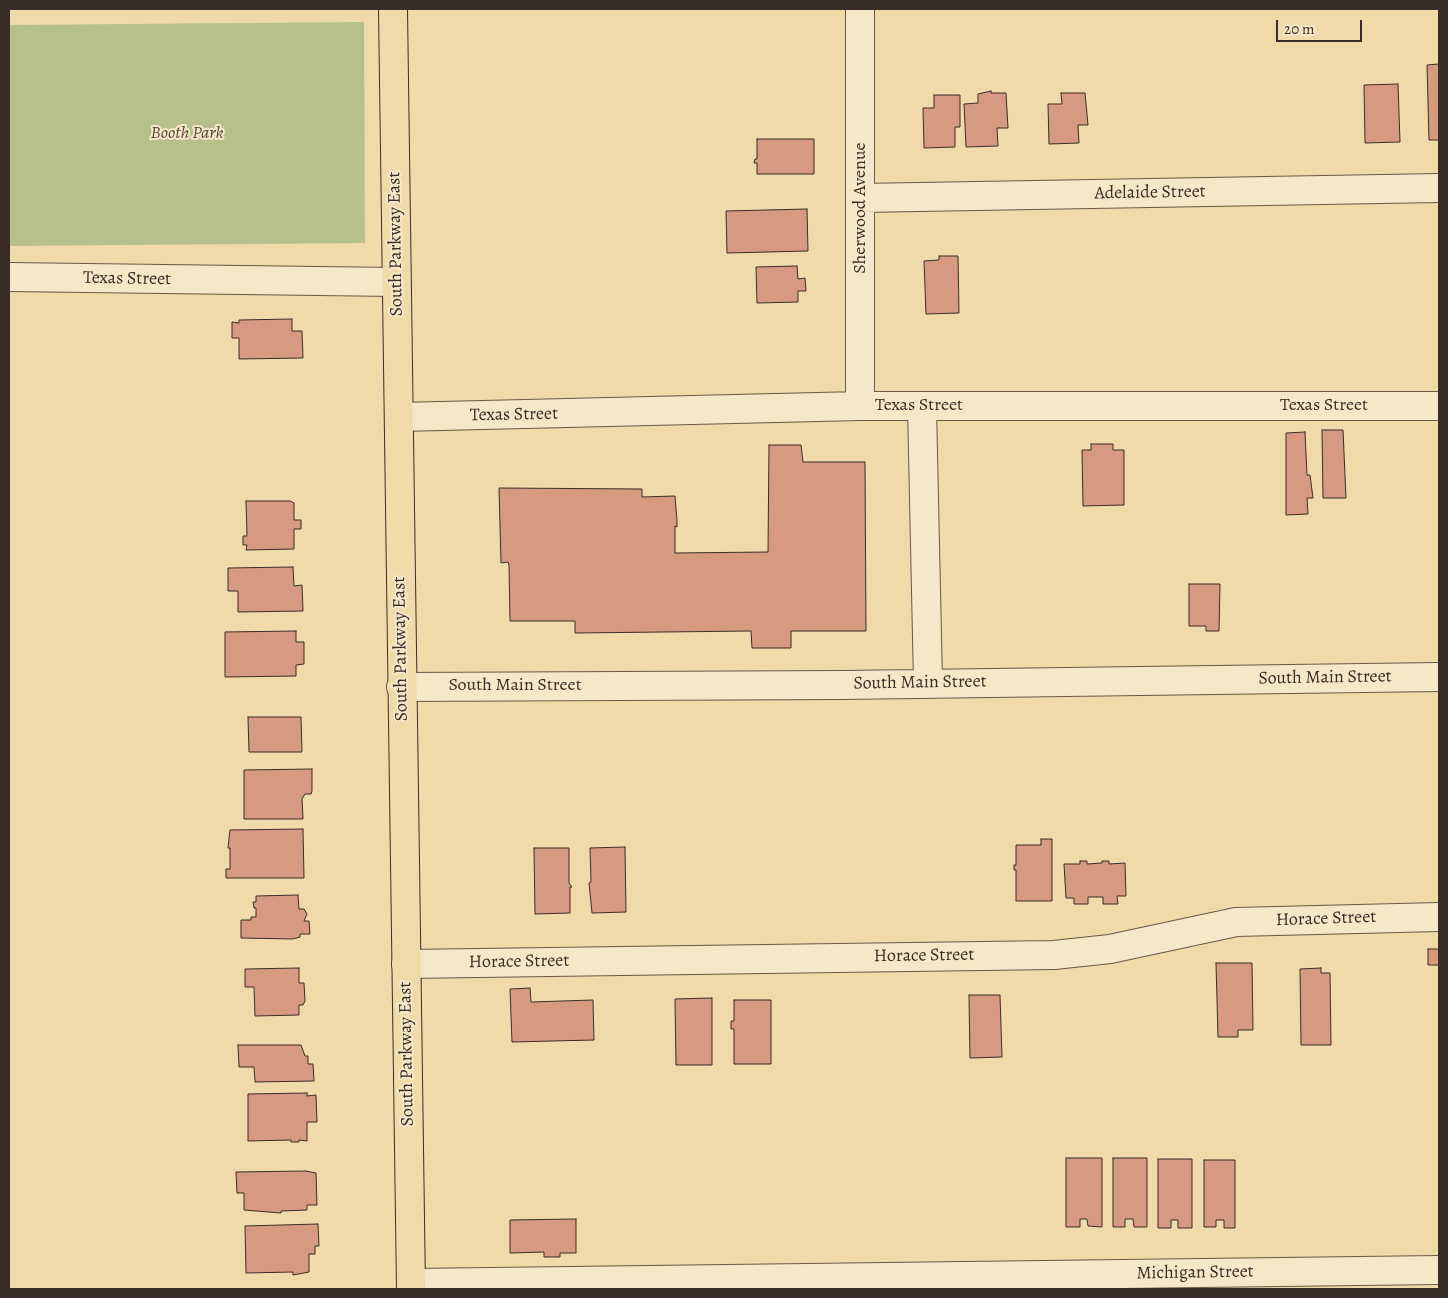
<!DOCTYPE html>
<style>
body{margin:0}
#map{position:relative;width:1448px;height:1298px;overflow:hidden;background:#f0daa9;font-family:Alegreya,serif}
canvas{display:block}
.frame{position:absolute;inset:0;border:10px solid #3a2d27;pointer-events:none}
.scale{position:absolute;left:1276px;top:20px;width:86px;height:22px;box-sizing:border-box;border:2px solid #3a2d27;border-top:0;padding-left:6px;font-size:15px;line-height:18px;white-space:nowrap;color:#3a2d27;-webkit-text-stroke:4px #f5e7c7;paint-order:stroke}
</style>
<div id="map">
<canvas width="1448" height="1298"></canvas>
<div class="frame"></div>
<div class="scale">20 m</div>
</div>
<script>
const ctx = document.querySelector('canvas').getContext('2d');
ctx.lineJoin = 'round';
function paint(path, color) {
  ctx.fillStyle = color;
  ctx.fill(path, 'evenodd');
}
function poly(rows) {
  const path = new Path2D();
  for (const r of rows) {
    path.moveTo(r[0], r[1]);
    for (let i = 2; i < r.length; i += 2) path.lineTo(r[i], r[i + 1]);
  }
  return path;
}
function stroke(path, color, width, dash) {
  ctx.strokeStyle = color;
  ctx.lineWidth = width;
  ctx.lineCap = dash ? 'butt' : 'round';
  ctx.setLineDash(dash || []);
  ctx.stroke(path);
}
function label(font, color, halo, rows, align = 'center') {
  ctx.font = font + ' Alegreya,serif';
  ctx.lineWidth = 4;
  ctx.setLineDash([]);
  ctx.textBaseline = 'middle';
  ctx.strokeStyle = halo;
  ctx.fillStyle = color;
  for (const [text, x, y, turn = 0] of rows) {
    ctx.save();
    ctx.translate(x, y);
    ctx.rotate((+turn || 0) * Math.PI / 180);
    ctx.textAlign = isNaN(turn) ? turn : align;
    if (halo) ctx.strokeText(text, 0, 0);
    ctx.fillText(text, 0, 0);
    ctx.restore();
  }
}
paint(poly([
 [364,22,365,243,9,246,9,25]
]), '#b6c08b');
const building = poly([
 [1439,64,1439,140,1429,140,1427,65,1439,64],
 [1398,84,1400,142,1365,143,1364,85,1398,84],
 [991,91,991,93,1006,93,1008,128,997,128,998,146,966,147,964,104,978,103,978,94,991,91],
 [1061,93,1085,93,1088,125,1078,125,1079,143,1049,144,1048,104,1062,104,1061,93],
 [934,95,960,95,960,127,955,127,955,147,924,148,923,108,934,108,934,95],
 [757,139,814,139,814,174,757,174,757,163,754,163,755,159,757,159,757,139],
 [807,209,808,251,727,253,726,211,807,209],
 [939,256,958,256,959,313,926,314,924,261,939,260,939,256],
 [797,266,798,279,805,278,806,291,798,291,798,302,757,303,756,267,797,266],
 [292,319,292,331,302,331,303,358,239,359,239,338,232,338,232,322,239,323,239,320,292,319],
 [1322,430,1343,430,1346,498,1323,498,1322,430],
 [1305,432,1307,475,1310,475,1313,498,1307,498,1308,514,1286,515,1286,433,1305,432],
 [1091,444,1113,444,1113,450,1124,450,1124,505,1083,506,1082,450,1091,450,1091,444],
 [769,445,801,445,803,462,865,462,866,631,791,631,791,648,752,648,751,631,575,633,575,621,510,621,509,565,508,562,501,563,499,488,642,489,642,497,675,496,677,521,677,527,675,526,675,553,768,552,769,445],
 [246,501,290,501,294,503,294,520,301,520,301,529,294,529,294,549,246,550,247,545,243,545,243,536,247,536,246,501],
 [293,567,294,586,302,585,303,611,238,612,238,591,228,591,228,568,293,567],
 [1189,584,1220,584,1219,631,1206,631,1206,626,1189,626,1189,584],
 [296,631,296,642,304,642,304,664,296,665,296,676,225,677,225,632,296,631],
 [248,717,301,717,302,752,249,752,248,717],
 [312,769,312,791,311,794,305,794,302,799,303,819,244,819,244,770,312,769],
 [303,829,304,878,226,878,226,869,230,869,230,848,228,848,230,830,303,829],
 [1041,839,1052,839,1052,901,1016,901,1016,870,1014,870,1014,865,1016,865,1016,845,1041,845,1041,839],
 [625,847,626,912,592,913,589,883,591,882,590,848,625,847],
 [534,848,569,848,569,883,572,887,570,887,570,913,535,914,534,848],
 [1080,861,1087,861,1087,864,1102,863,1102,861,1109,861,1109,864,1125,863,1126,896,1117,896,1118,904,1103,904,1103,897,1088,897,1088,904,1074,904,1074,898,1066,898,1064,864,1080,864,1080,861],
 [298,895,299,909,304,909,307,914,304,921,309,921,310,934,300,934,300,937,293,939,241,938,241,920,251,920,251,917,256,917,256,908,254,908,253,902,256,902,256,896,298,895],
 [1428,949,1439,949,1439,965,1428,965,1428,949],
 [1216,963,1252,963,1253,1030,1238,1030,1238,1037,1218,1037,1216,963],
 [299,968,299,983,304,983,305,1001,303,1005,299,1005,299,1015,255,1016,254,987,245,987,245,969,299,968],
 [1321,968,1321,973,1330,973,1331,1045,1301,1045,1300,969,1321,968],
 [530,988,531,1002,593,1000,594,1040,512,1042,510,989,530,988],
 [969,995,1000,995,1002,1057,970,1058,969,995],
 [712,998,712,1065,676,1065,675,999,712,998],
 [734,1000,771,1000,771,1064,734,1064,734,1029,731,1029,731,1021,734,1021,734,1000],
 [238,1045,301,1045,305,1056,308,1056,308,1064,313,1064,314,1081,255,1082,254,1067,239,1067,238,1045],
 [307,1093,307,1096,316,1095,317,1122,307,1122,307,1141,299,1140,299,1142,291,1142,291,1140,248,1141,248,1094,307,1093],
 [1066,1158,1102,1158,1102,1227,1088,1226,1087,1219,1080,1219,1080,1227,1066,1227,1066,1158],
 [1113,1158,1147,1158,1147,1227,1134,1227,1133,1219,1125,1219,1125,1227,1113,1227,1113,1158],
 [1158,1159,1192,1159,1192,1228,1178,1228,1178,1220,1171,1220,1171,1228,1158,1228,1158,1159],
 [1204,1160,1235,1160,1235,1228,1224,1228,1224,1220,1216,1220,1216,1227,1204,1227,1204,1160],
 [306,1171,316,1173,317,1205,307,1205,307,1210,281,1211,281,1213,244,1210,244,1193,237,1193,236,1172,306,1171],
 [576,1219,576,1253,560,1253,560,1257,544,1257,544,1252,510,1253,510,1220,576,1219],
 [318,1224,319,1246,315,1246,315,1254,309,1254,309,1272,293,1275,293,1272,246,1273,245,1226,318,1224]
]);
paint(building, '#d59a7f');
stroke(building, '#3a2d27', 1);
const minor = poly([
 [861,198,1439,188],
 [9,277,396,282],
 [860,406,860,9],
 [922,407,928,683],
 [399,417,860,406,1439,406],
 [401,687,842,685,1439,677],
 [406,964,1054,955,1110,949,1236,922,1439,917],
 [411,1283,1439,1270]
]);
const major = poly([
 [393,9,411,1289]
]);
stroke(minor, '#685848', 30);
stroke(major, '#3a2d27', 30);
stroke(minor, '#f5e7c7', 28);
stroke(major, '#f0daa9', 28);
label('italic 18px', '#534a3b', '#f5e7c7', [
 ["Booth Park",187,134]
]);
label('18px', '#3a2d27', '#f5e7c7', [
 ["Adelaide Street",1150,193,-1],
 ["Sherwood Avenue",861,208,-90],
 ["South Parkway East",396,244,-91],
 ["Texas Street",127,279,1],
 ["Texas Street",919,406],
 ["Texas Street",1324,406],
 ["Texas Street",514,415,-1],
 ["South Parkway East",401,649,-91],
 ["South Main Street",1325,678,-1],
 ["South Main Street",920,683,-1],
 ["South Main Street",515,686],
 ["Horace Street",1326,919,-2],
 ["Horace Street",924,956,-1],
 ["Horace Street",519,962,-1],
 ["South Parkway East",407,1054,-91],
 ["Michigan Street",1195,1273,-1]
]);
</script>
